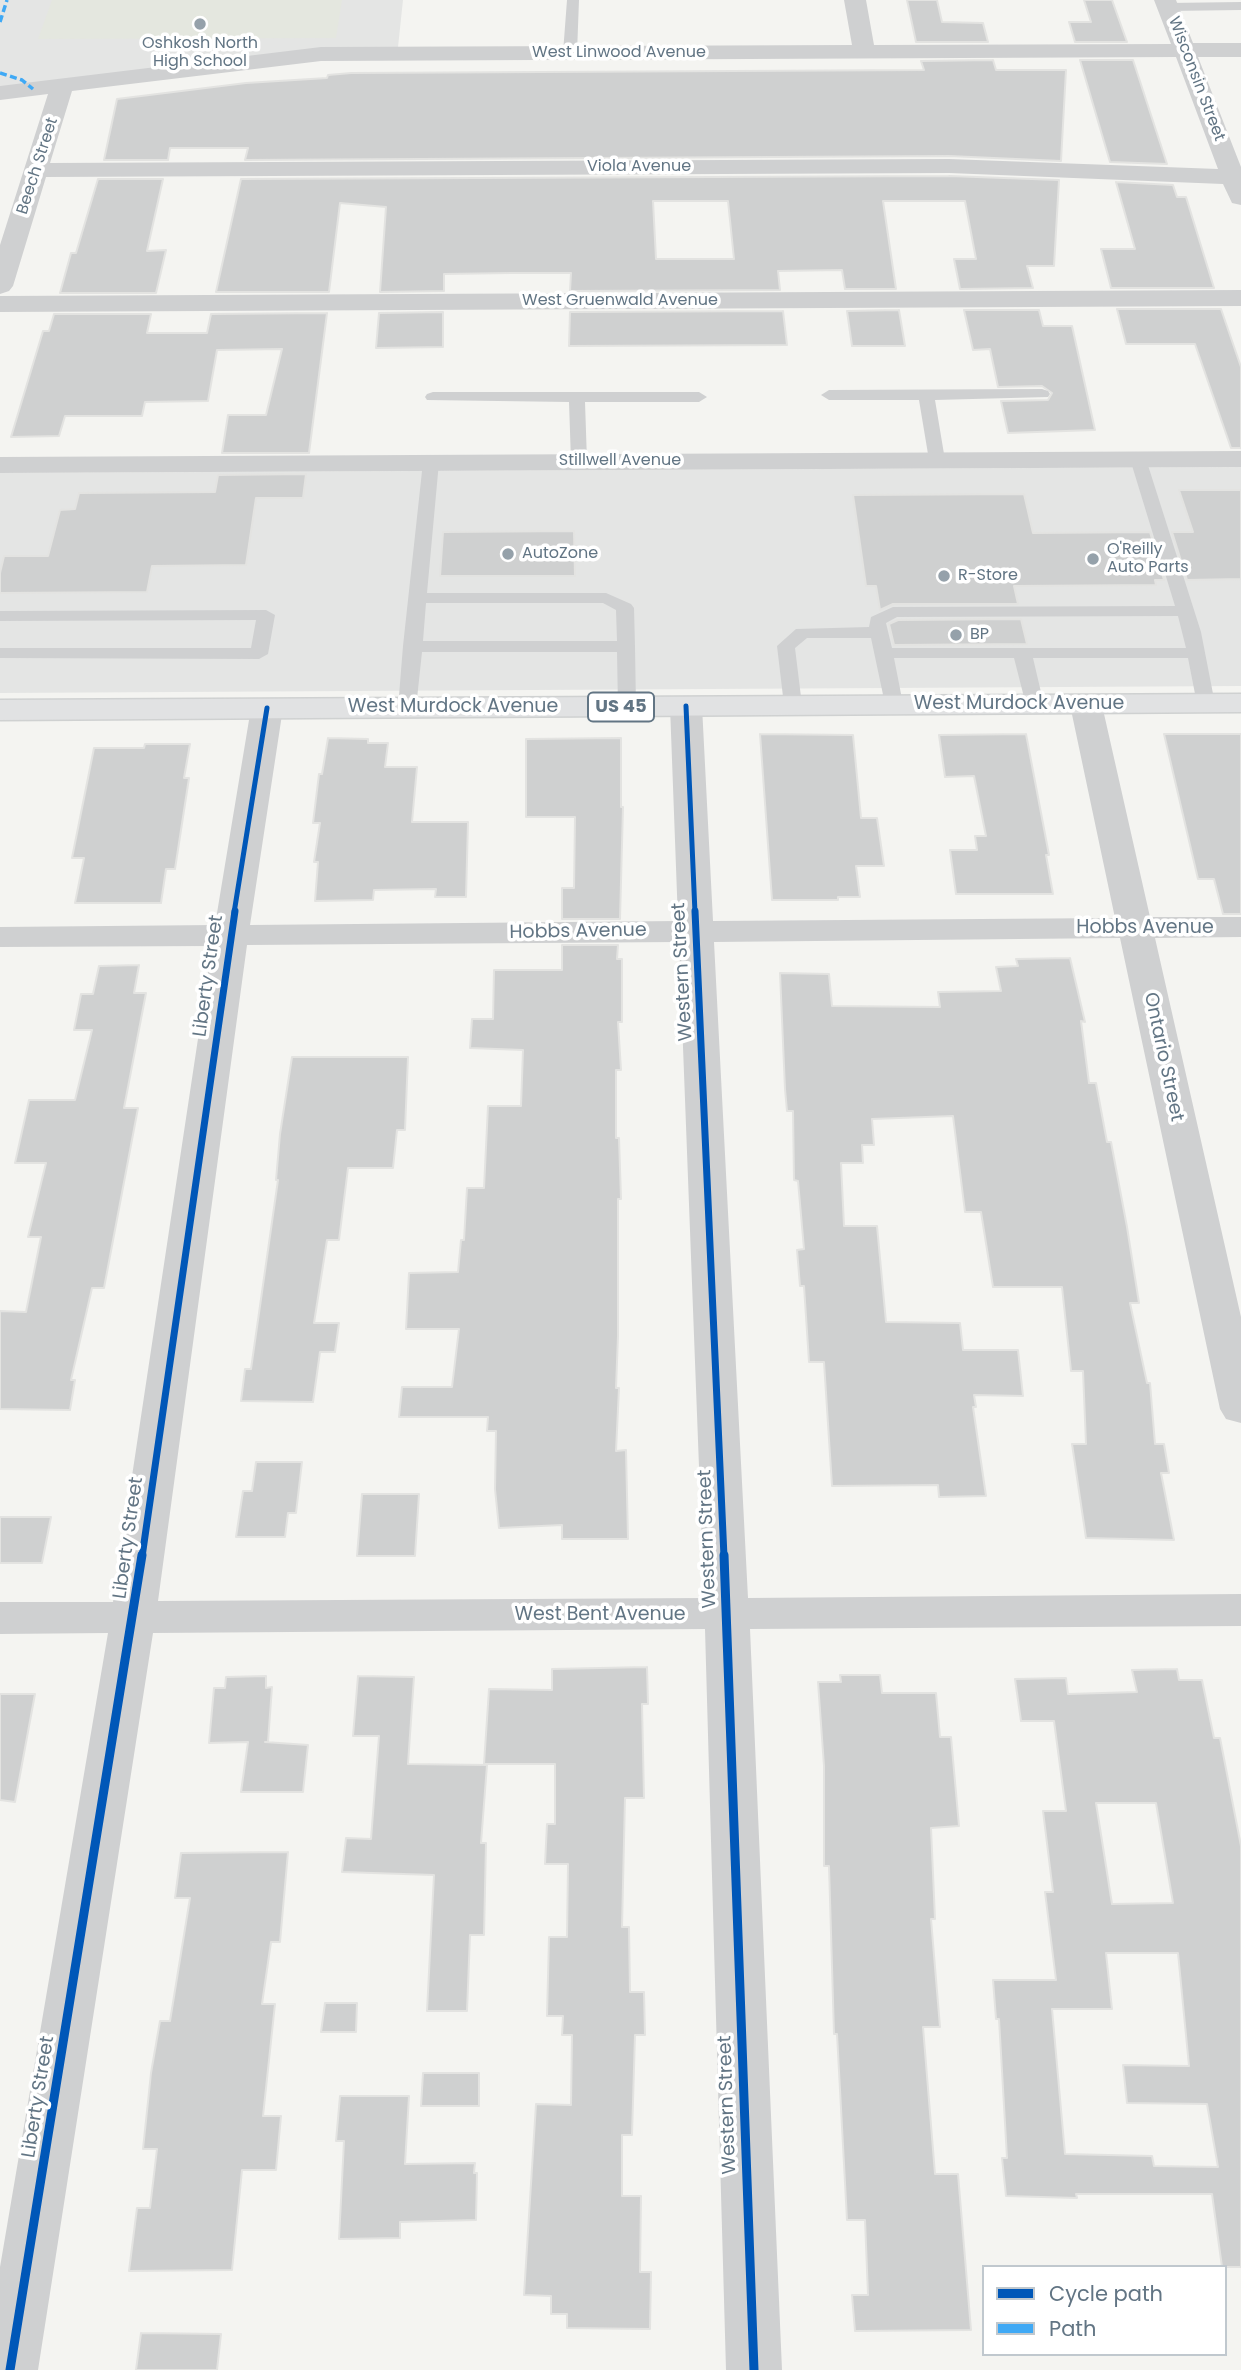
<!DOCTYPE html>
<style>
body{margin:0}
#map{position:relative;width:1241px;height:2370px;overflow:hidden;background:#f4f4f1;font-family:Poppins,sans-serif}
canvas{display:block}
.legend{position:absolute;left:982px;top:2265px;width:245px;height:91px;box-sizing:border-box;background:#fff;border:2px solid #c0c8ce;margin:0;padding:9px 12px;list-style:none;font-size:21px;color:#627584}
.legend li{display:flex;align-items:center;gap:14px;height:35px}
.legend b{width:35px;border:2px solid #c0c8ce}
</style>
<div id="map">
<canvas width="1241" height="2370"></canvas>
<ul class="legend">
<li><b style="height:9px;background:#0057b8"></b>Cycle path</li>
<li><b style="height:9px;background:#3fa9f5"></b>Path</li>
</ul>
</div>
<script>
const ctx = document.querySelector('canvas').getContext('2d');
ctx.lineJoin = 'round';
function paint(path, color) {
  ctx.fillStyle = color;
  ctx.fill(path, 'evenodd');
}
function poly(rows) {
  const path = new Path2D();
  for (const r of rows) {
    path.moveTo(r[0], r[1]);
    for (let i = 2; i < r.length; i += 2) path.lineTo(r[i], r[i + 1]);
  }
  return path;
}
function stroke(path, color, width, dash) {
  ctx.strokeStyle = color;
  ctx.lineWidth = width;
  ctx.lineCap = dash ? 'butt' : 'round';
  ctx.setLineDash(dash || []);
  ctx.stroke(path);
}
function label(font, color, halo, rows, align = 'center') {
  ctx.font = font + ' Poppins,sans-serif';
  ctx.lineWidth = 7;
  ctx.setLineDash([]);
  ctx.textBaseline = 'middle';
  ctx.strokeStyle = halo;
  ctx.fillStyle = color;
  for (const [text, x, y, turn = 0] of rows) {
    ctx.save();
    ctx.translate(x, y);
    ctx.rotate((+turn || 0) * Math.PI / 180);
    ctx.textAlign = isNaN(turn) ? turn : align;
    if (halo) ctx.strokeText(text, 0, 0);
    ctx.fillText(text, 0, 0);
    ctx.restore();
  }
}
paint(poly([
 [0,0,403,0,398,47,0,87],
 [1241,467,1241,686,0,693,0,473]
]), '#e4e5e4');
paint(poly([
 [52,0,342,0,336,38,38,39]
]), '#e4e7df');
const building = poly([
 [907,0,937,0,942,22,983,23,988,42,916,42,907,0],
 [1084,0,1112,0,1127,42,1075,42,1069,22,1091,22,1084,0],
 [993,60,996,70,1066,70,1061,161,949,156,245,160,248,148,170,148,168,160,104,160,117,99,246,83,327,78,328,75,351,73,924,70,921,61,993,60],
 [1080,60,1133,60,1167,164,1110,162,1080,60],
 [949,176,1059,180,1054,266,1027,266,1033,288,960,289,954,259,976,259,965,201,883,201,896,289,845,289,842,270,778,271,780,290,570,291,571,273,511,273,444,274,444,291,380,292,386,207,340,203,329,292,216,292,241,179,949,176],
 [653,201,728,201,734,259,656,259,653,201],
 [98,179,163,179,147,251,166,250,156,293,60,293,71,253,76,253,98,179],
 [1116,182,1173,185,1177,197,1186,197,1214,288,1111,288,1101,249,1135,249,1116,182],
 [1117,309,1221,309,1241,367,1241,448,1231,448,1195,344,1126,344,1117,309],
 [899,310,905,346,852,346,847,311,899,310],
 [964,310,1039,310,1043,326,1072,326,1095,430,1008,433,1001,401,1048,400,1052,393,1042,386,998,387,990,349,973,350,964,310],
 [783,311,787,345,569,346,570,312,783,311],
 [443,312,443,347,376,348,379,313,443,312],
 [327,313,309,453,222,453,228,415,266,415,282,349,217,350,208,401,145,402,142,416,65,416,59,436,11,437,43,331,49,331,54,314,151,314,147,333,207,333,211,314,327,313],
 [306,474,303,498,256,498,246,565,152,566,147,592,0,593,0,573,4,556,48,556,60,510,75,509,79,493,215,492,218,475,306,474],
 [1179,490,1241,490,1241,579,1187,580,1172,532,1193,532,1179,490],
 [1024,494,1033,533,1150,532,1164,580,1155,580,1156,585,1014,586,1018,604,893,604,880,610,876,586,866,586,853,495,1024,494],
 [574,531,575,576,440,576,443,532,574,531],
 [1021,619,1027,644,894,645,889,624,898,620,1021,619],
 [760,734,853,735,861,818,877,818,884,866,856,866,860,897,838,897,838,900,772,900,760,734],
 [1026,734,1049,855,1046,855,1053,894,956,894,950,850,977,850,975,836,986,836,974,776,945,777,939,735,1026,734],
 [1164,734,1241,734,1241,914,1223,914,1214,879,1198,879,1164,734],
 [328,738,368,739,368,743,388,743,385,767,417,767,412,822,468,822,466,897,435,897,436,889,374,890,373,900,315,901,318,862,314,862,320,823,313,823,319,774,322,774,328,738],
 [621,738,621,807,623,807,620,919,562,919,562,888,574,888,575,817,526,817,526,739,621,738],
 [145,744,190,744,184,778,189,778,175,869,166,869,161,903,75,903,84,858,72,858,94,748,144,748,145,744],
 [562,945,618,945,617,959,622,959,622,1022,618,1022,621,1070,616,1070,616,1138,619,1138,621,1199,618,1199,618,1336,616,1388,619,1388,616,1451,626,1450,628,1539,562,1539,562,1525,499,1528,495,1489,496,1431,487,1431,488,1417,399,1417,402,1387,452,1387,459,1329,406,1329,409,1273,458,1272,461,1240,464,1240,467,1188,484,1188,488,1106,521,1106,523,1050,470,1048,472,1019,493,1019,494,970,562,970,562,945],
 [1070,958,1085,1022,1081,1021,1089,1083,1096,1083,1107,1142,1111,1142,1127,1227,1139,1303,1130,1303,1147,1383,1150,1383,1155,1444,1164,1444,1169,1473,1161,1473,1174,1540,1086,1538,1072,1444,1086,1444,1083,1371,1071,1371,1062,1287,993,1287,981,1212,965,1212,953,1116,872,1119,874,1145,862,1145,863,1163,841,1163,844,1226,877,1226,886,1322,960,1323,963,1350,1018,1350,1023,1396,974,1395,976,1407,973,1407,986,1496,939,1497,938,1485,832,1486,824,1362,809,1362,804,1286,800,1286,797,1250,804,1249,798,1181,794,1180,793,1111,787,1111,785,1089,780,973,829,974,832,1006,940,1007,938,992,1001,991,996,967,1018,966,1016,959,1070,958],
 [139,965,134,993,146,993,124,1108,138,1108,104,1288,92,1288,71,1380,75,1380,70,1410,0,1409,0,1311,26,1312,41,1237,28,1237,46,1163,15,1163,29,1100,75,1100,92,1030,74,1030,81,994,93,994,99,966,139,965],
 [292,1057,408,1057,405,1130,397,1130,393,1168,348,1168,339,1240,327,1240,314,1323,339,1323,335,1352,320,1352,313,1402,241,1401,245,1369,251,1369,278,1180,276,1180,280,1134,292,1057],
 [256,1462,302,1462,296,1513,288,1513,285,1537,236,1537,243,1491,252,1491,256,1462],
 [362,1494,419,1494,415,1556,357,1556,362,1494],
 [0,1517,51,1517,42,1563,0,1563,0,1517],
 [647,1667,648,1704,642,1704,644,1798,625,1798,622,1927,629,1927,630,1992,644,1992,645,2035,635,2035,632,2135,622,2135,622,2196,641,2196,640,2272,651,2272,650,2329,567,2328,567,2314,551,2314,551,2296,524,2295,536,2104,571,2105,572,2035,562,2035,563,2016,547,2016,549,1937,567,1937,568,1864,545,1864,547,1824,555,1824,555,1764,484,1764,489,1689,552,1690,552,1669,647,1667],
 [1177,1669,1179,1680,1202,1680,1214,1738,1220,1738,1241,1846,1241,2267,1222,2267,1212,2194,1076,2194,1077,2198,1006,2196,1002,2158,1007,2158,999,2019,996,2019,993,1980,1056,1980,1045,1892,1053,1892,1043,1811,1066,1811,1054,1721,1021,1721,1015,1679,1066,1678,1068,1694,1137,1692,1132,1670,1177,1669],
 [1096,1803,1156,1803,1173,1903,1112,1904,1096,1803],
 [1106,1953,1178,1953,1189,2066,1123,2065,1127,2103,1207,2104,1218,2167,1154,2166,1152,2156,1065,2154,1052,2009,1112,2009,1106,1953],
 [840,1675,880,1675,882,1693,936,1693,940,1737,951,1737,959,1826,931,1828,935,1919,931,1919,940,2027,923,2027,935,2174,958,2174,971,2330,855,2331,852,2295,868,2295,865,2220,847,2220,837,2034,834,2034,829,1866,824,1866,824,1766,818,1682,841,1682,840,1675],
 [266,1676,266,1688,272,1687,268,1742,265,1742,308,1745,303,1792,241,1792,248,1742,209,1743,214,1688,225,1688,226,1677,266,1676],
 [358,1676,414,1677,408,1764,487,1765,481,1843,486,1843,484,1935,470,1935,467,2011,427,2011,434,1875,342,1872,346,1838,371,1839,379,1736,353,1736,358,1676],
 [0,1694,35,1694,15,1802,0,1800,0,1694],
 [288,1852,280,1942,271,1942,262,2004,275,2004,263,2116,281,2116,276,2170,242,2170,232,2270,129,2271,137,2208,150,2208,157,2149,143,2149,151,2073,160,2021,170,2021,190,1898,175,1898,181,1853,288,1852],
 [325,2003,357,2003,356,2032,321,2032,325,2003],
 [423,2073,479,2073,479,2106,421,2106,423,2073],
 [340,2096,409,2096,405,2164,475,2163,474,2173,477,2173,476,2220,400,2222,400,2238,339,2239,344,2141,336,2141,340,2096],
 [141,2333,221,2334,217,2370,136,2370,141,2333]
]);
paint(building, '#cfd0d0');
stroke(building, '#e3e3e1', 2);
const primary = poly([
 [1241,694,1241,712,0,720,0,700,1241,694]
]);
stroke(primary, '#cfd1d1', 3);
paint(poly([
 [567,0,579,0,577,53,570,57,563,53,567,0],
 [1241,2,1241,10,1168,11,1162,7,1168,3,1241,2],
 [1042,389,1048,391,1050,394,1048,397,935,400,945,460,937,465,929,460,919,400,829,400,821,395,829,390,1042,389],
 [433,392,699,392,707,397,699,402,585,402,587,461,579,466,571,461,569,402,427,400,425,397,427,394,433,392],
 [1138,454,1146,459,1201,632,1215,704,1213,708,1206,710,1197,704,1188,658,1033,658,1044,705,1035,711,1026,705,1014,658,894,658,903,704,894,710,885,704,871,638,807,638,795,648,802,705,793,711,786,709,784,705,777,646,796,629,869,627,871,617,893,607,1175,606,1130,459,1138,454],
 [1178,616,1186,648,892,648,886,623,897,617,1178,616],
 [431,457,439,462,427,593,606,593,631,604,634,608,635,647,636,707,634,711,627,713,618,707,617,652,422,652,416,708,407,714,400,712,398,708,403,646,423,462,431,457],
 [426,603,603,603,616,610,617,641,423,641,426,603],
 [266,610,275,615,268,654,259,659,0,658,0,648,251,648,256,620,0,621,0,611,266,610]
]), '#cfd0d1');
paint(poly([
 [844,0,866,0,874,45,1171,44,1154,0,1176,0,1193,43,1241,43,1241,57,1198,57,1241,167,1241,205,1232,203,1223,184,949,173,46,177,13,286,9,291,0,294,0,245,48,94,0,100,0,86,321,47,852,45,844,0],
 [1176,57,1218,169,949,159,50,163,72,91,321,61,1176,57],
 [1241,290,1241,306,0,312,0,296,1241,290],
 [1241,451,1241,467,0,473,0,457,1241,451],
 [1086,695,1097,698,1102,705,1150,917,1241,917,1241,937,1155,938,1241,1317,1241,1423,1226,1419,1220,1409,1120,938,714,942,748,1598,1241,1594,1241,1626,750,1629,782,2370,726,2370,705,1629,153,1633,38,2370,0,2370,0,2267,108,1633,0,1634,0,1602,113,1602,212,946,0,947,0,927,215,925,251,708,256,701,267,698,278,701,283,708,250,925,678,921,670,706,675,699,686,696,697,699,702,706,713,921,1115,918,1070,705,1075,698,1086,695],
 [679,942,704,1598,158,1601,247,945,679,942]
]), '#cfd0d1');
paint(primary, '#e1e2e3');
stroke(poly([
 [0,22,7,0],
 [0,73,22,80,33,89]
]), '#3fa9f5', 3.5, [7, 3.5]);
stroke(poly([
 [686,706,695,913],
 [234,913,267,708]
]), '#0057b8', 5);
stroke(poly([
 [695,911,724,1557],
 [142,1557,235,911]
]), '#0057b8', 7);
stroke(poly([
 [724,1555,754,2370],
 [10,2370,142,1555]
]), '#0057b8', 9);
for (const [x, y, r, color] of [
 [200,24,7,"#95a1aa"],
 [508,554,7,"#95a1aa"],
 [1093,559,7,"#95a1aa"],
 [944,576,7,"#95a1aa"],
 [956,635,7,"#95a1aa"]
]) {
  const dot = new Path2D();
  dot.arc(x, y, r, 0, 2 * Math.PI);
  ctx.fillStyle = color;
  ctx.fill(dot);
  stroke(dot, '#fff', 2.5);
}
label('16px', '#627584', '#fff', [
 ["Oshkosh North",200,44,"center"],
 ["High School",200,62,"center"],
 ["O'Reilly",1107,550],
 ["Auto Parts",1107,568],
 ["AutoZone",522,554],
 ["R-Store",958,576],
 ["BP",970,635]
], 'left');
label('16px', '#627584', '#fff', [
 ["West Linwood Avenue",619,53],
 ["Wisconsin Street",1196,79,69],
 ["Beech Street",38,166,-72],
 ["Viola Avenue",639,167],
 ["West Gruenwald Avenue",620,301],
 ["Stillwell Avenue",620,461]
]);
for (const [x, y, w] of [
 [621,707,66]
]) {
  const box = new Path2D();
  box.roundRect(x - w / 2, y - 14.5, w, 29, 5);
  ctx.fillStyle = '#fff';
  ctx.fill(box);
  stroke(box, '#627584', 2);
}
label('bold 18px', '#627584', null, [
 ["US 45",621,707]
]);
label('19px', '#627584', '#fff', [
 ["West Murdock Avenue",1019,704],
 ["West Murdock Avenue",453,707],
 ["Hobbs Avenue",1145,928],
 ["Hobbs Avenue",578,932,-1],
 ["Western Street",683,972,-93],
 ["Liberty Street",209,976,-82],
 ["Ontario Street",1163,1057,78],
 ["Liberty Street",129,1538,-82],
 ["Western Street",708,1539,-92],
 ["West Bent Avenue",600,1615],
 ["Liberty Street",39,2097,-81],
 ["Western Street",728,2105,-92]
]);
</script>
